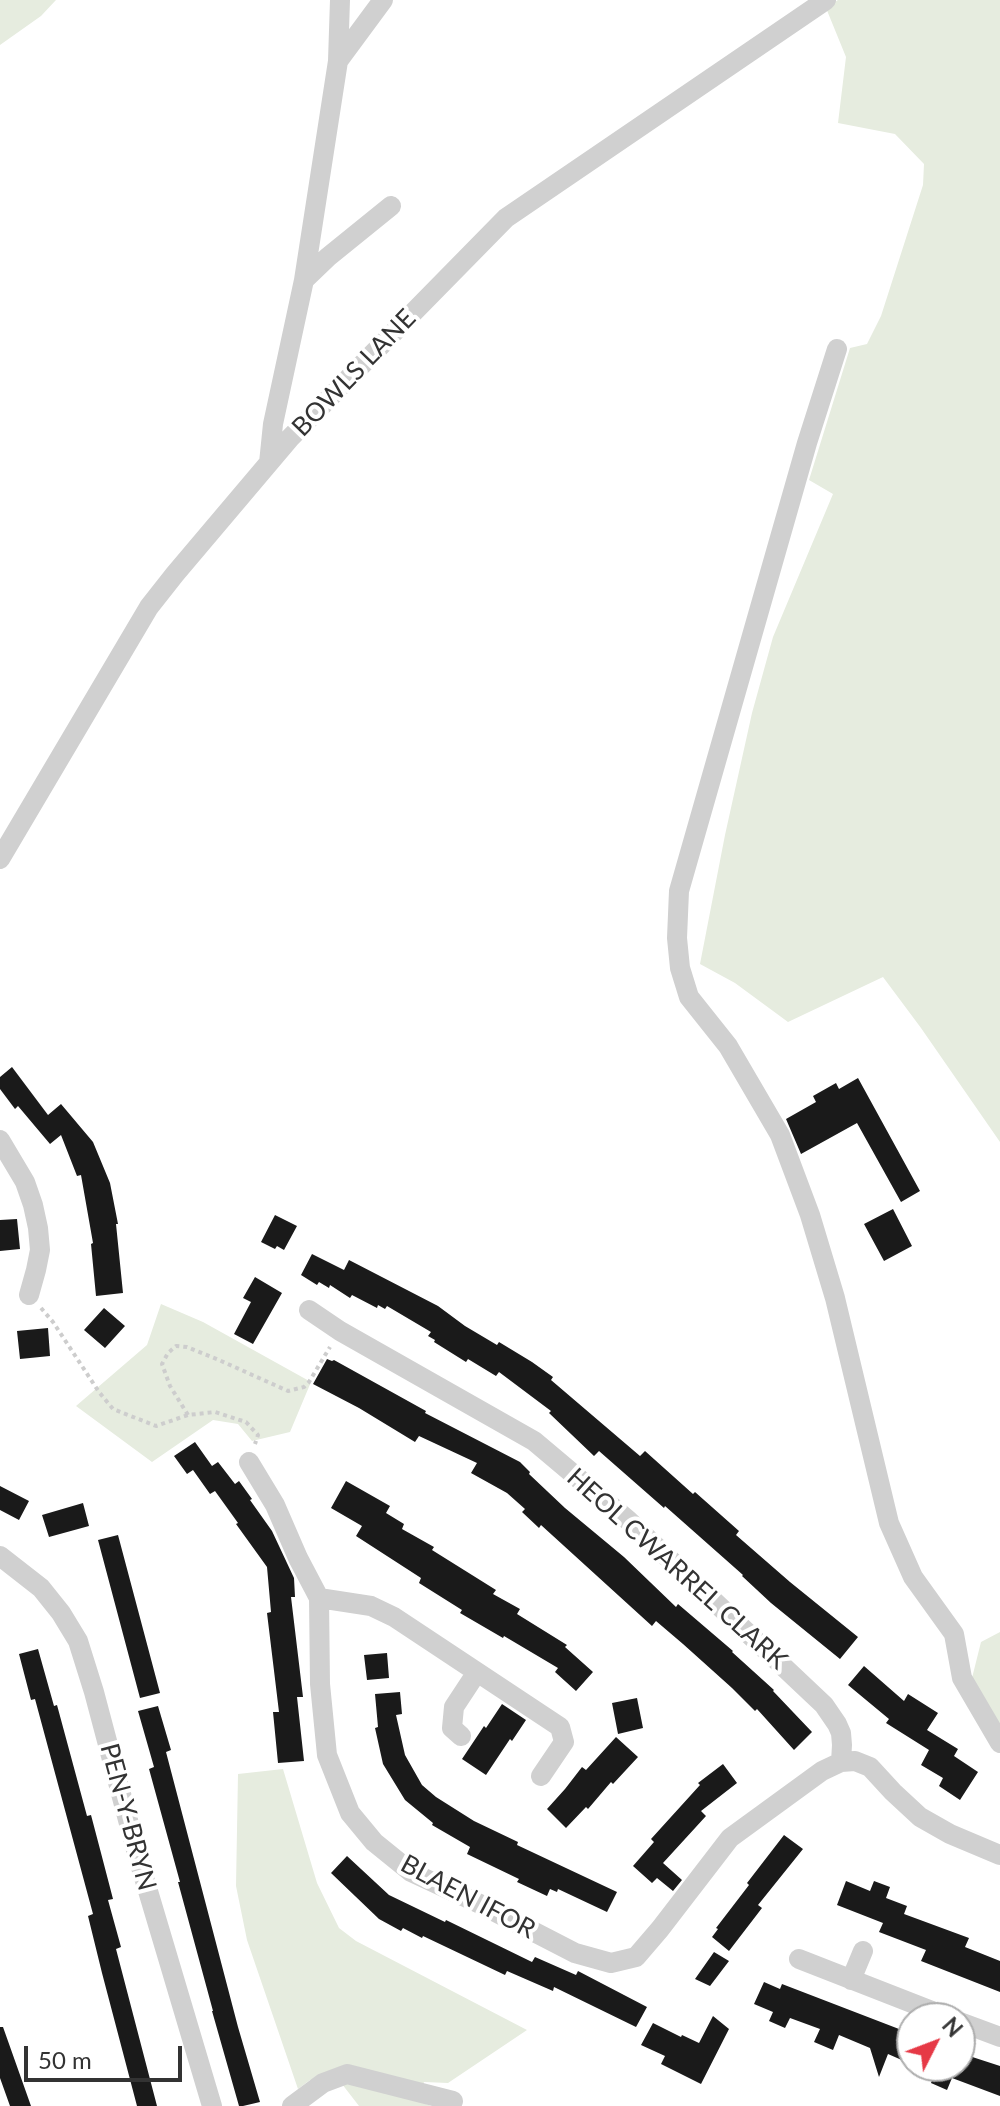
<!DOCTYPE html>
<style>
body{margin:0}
#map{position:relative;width:1000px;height:2106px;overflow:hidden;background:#fff;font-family:Lato,sans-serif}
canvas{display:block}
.north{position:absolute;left:896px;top:2002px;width:80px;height:80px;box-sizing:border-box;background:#fff;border:2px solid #adadad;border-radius:50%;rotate:48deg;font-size:22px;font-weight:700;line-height:32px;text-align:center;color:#333}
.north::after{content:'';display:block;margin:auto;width:28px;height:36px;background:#e63946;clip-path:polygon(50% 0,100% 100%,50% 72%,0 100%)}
.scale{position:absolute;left:24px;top:2046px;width:158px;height:36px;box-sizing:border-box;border:4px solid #333;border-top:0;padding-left:10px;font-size:24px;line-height:28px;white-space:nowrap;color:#333;-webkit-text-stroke:6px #fff;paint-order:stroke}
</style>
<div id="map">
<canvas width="1000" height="2106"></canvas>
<div class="north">N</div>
<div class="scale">50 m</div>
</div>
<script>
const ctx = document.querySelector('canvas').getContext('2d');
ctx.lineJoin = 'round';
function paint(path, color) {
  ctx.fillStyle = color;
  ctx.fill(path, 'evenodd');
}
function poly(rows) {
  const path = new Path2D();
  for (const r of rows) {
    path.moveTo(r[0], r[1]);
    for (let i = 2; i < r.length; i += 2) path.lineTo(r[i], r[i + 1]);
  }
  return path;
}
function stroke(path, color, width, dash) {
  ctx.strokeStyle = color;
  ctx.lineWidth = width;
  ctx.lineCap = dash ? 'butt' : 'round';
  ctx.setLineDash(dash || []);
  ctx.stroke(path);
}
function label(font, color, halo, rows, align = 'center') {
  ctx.font = font + ' Lato,sans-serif';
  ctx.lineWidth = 8;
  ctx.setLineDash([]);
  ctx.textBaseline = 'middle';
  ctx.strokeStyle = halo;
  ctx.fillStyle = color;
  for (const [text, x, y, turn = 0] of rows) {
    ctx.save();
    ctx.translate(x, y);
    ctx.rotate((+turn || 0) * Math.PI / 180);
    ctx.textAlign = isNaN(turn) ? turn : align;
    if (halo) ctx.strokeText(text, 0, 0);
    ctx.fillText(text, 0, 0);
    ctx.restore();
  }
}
paint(poly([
 [0,0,56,0,41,16,0,45],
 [838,0,1000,0,1000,1142,921,1028,883,977,788,1022,735,983,700,964,725,835,752,713,773,637,833,494,809,480,850,348,867,344,881,316,923,185,924,164,895,134,838,123,846,57,826,8],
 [161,1304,203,1322,311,1382,290,1432,252,1441,238,1424,213,1420,152,1462,76,1406,147,1345],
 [1000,1632,1000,1726,972,1678,981,1642],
 [283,1769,317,1883,339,1928,356,1941,527,2030,448,2083,424,2082,418,2101,431,2106,359,2106,335,2075,310,2080,298,2089,247,1940,236,1886,238,1774]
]), '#e6ecdf');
paint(poly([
 [12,1067,48,1115,61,1104,93,1142,110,1183,118,1224,116,1224,123,1293,96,1296,91,1244,93,1243,81,1175,77,1176,61,1135,50,1144,18,1106,15,1109,0,1089,0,1077],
 [858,1078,920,1191,901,1202,857,1123,801,1154,786,1119,816,1102,813,1096,836,1083,839,1089],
 [893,1209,912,1246,884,1261,864,1224],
 [275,1215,297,1226,284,1250,277,1246,275,1249,261,1242],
 [17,1219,20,1249,0,1251,0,1220],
 [312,1254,344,1270,349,1260,438,1306,465,1326,497,1345,499,1342,532,1362,553,1377,551,1380,640,1456,645,1451,693,1494,695,1492,739,1531,736,1535,790,1582,858,1637,840,1659,771,1603,742,1576,743,1575,665,1506,664,1508,599,1451,594,1456,549,1413,551,1411,499,1372,496,1376,468,1359,466,1362,434,1342,435,1340,428,1336,431,1332,387,1306,385,1309,378,1305,377,1308,352,1295,350,1298,330,1285,329,1288,319,1282,317,1285,301,1275],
 [255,1277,282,1293,253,1344,234,1334,251,1302,243,1298],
 [104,1308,125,1326,105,1348,84,1330],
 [48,1328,50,1356,20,1359,17,1331],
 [327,1359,332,1361,334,1360,426,1411,425,1413,520,1462,530,1472,529,1474,565,1508,624,1557,676,1607,678,1604,733,1651,732,1652,774,1690,773,1691,812,1732,794,1750,757,1709,755,1711,732,1688,683,1644,656,1621,652,1626,541,1525,539,1528,522,1512,525,1509,507,1493,471,1473,477,1463,419,1436,415,1442,359,1408,313,1384],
 [195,1442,212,1466,218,1462,235,1484,239,1481,252,1499,250,1500,272,1531,294,1578,295,1597,291,1597,303,1697,297,1697,304,1761,278,1763,273,1712,279,1712,267,1613,271,1612,267,1567,236,1524,238,1523,215,1491,210,1494,193,1470,187,1474,174,1456],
 [346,1481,390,1506,386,1513,404,1524,402,1529,434,1547,432,1550,496,1590,493,1594,520,1609,517,1614,567,1645,565,1647,593,1672,576,1691,555,1672,558,1668,504,1636,503,1638,460,1613,462,1610,419,1583,421,1578,356,1536,362,1526,331,1508],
 [0,1486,29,1501,19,1520,0,1510],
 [83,1503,89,1526,49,1537,42,1515],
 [118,1535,160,1693,140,1698,98,1540],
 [38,1649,54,1706,57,1705,87,1816,91,1815,101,1853,113,1899,108,1900,121,1947,116,1949,157,2106,137,2106,102,1973,88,1916,93,1914,35,1699,31,1700,19,1654],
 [387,1653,389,1678,367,1680,364,1655],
 [864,1666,904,1701,908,1694,938,1713,927,1730,958,1749,954,1756,978,1772,960,1800,939,1786,943,1778,921,1765,929,1750,886,1723,889,1719,848,1685],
 [400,1692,402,1714,396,1715,405,1755,422,1785,436,1797,474,1821,518,1842,517,1845,617,1892,607,1912,558,1889,557,1892,550,1889,547,1896,517,1882,519,1879,467,1854,470,1847,432,1825,433,1823,405,1800,383,1764,375,1728,378,1727,375,1694],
 [637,1698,643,1728,618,1734,612,1703],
 [502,1704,526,1720,512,1741,510,1739,486,1775,462,1759,484,1726,486,1728],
 [158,1706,171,1750,166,1752,238,2027,260,2102,243,2106,239,2106,212,2011,213,2011,178,1882,180,1882,149,1769,154,1767,138,1711],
 [616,1737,638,1757,613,1784,611,1782,588,1809,586,1807,566,1828,547,1809,565,1789,582,1767,586,1770],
 [723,1764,737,1783,701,1811,706,1816,663,1863,682,1880,673,1891,657,1878,652,1883,633,1866,654,1842,651,1839,700,1785,698,1783],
 [784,1835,803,1849,758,1905,762,1908,729,1951,712,1937,718,1929,716,1928,749,1885,747,1883],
 [347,1856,389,1895,445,1922,446,1920,532,1962,535,1957,576,1975,578,1971,647,2007,636,2027,554,1987,553,1991,507,1971,505,1975,423,1936,422,1938,403,1928,401,1931,379,1919,331,1873],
 [846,1881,870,1891,874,1881,890,1887,886,1898,907,1906,904,1914,969,1938,965,1947,1000,1961,1000,1992,921,1961,926,1950,879,1932,883,1923,837,1905],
 [714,1952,729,1961,710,1986,695,1979],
 [764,1982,780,1989,782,1984,912,2034,912,2041,904,2061,888,2054,879,2077,870,2048,839,2035,833,2050,814,2042,820,2029,790,2018,785,2028,769,2021,773,2012,754,2004],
 [713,2016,729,2029,701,2084,661,2064,665,2056,641,2045,653,2023,681,2037,682,2035,699,2043],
 [0,2027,3,2027,31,2106,10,2106,0,2078],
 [960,2053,1000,2066,1000,2096,952,2078,947,2090,931,2083,935,2071,926,2066,960,2066]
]), '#1a1a1a');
stroke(poly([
 [41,1308,53,1322,99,1392,113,1409,156,1426,188,1415,215,1412,246,1422,258,1435,255,1444],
 [188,1415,170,1386,162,1364,168,1353,176,1346,187,1347,219,1360,288,1391,304,1387,309,1382,330,1347]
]), '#cdcdcd', 4, [4, 4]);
stroke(poly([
 [338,61,383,0],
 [304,280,328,257,391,206],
 [837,349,807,443,679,891,677,938,680,968,689,997,728,1046,780,1135,810,1215,835,1298,889,1523,913,1577,954,1634,962,1678,1000,1743],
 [269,463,273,424,304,280,338,61,340,0],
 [0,859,149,607,175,574,290,438,506,218,826,0],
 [0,1140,25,1182,33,1205,38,1228,40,1250,36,1270,29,1295],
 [309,1310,340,1331,534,1441,629,1521,824,1705,837,1724,841,1733,842,1745,841,1762,855,1761,870,1767,893,1792,920,1817,950,1834,1000,1855],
 [249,1462,275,1505,298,1558,319,1598,320,1684,327,1755,350,1813,374,1842,411,1872,480,1904,575,1953,611,1963,636,1957,660,1929,730,1838,822,1771,841,1762],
 [0,1556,41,1588,61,1613,78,1641,94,1692,137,1854,212,2106],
 [319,1598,371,1606,394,1617,560,1727,564,1742,541,1776],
 [461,1736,452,1728,454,1707,477,1672],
 [799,1959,950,2018],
 [851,1980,863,1951],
 [960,2022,1000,2037],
 [292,2106,323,2083,347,2074,453,2101]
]), '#d0d0d0', 20);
label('26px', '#333', '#fff', [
 ["BOWLS LANE",354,373,-46],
 ["HEOL CWARREL CLARK",677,1569,42],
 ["PEN-Y-BRYN",128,1817,75],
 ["BLAEN IFOR",468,1897,28]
]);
</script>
